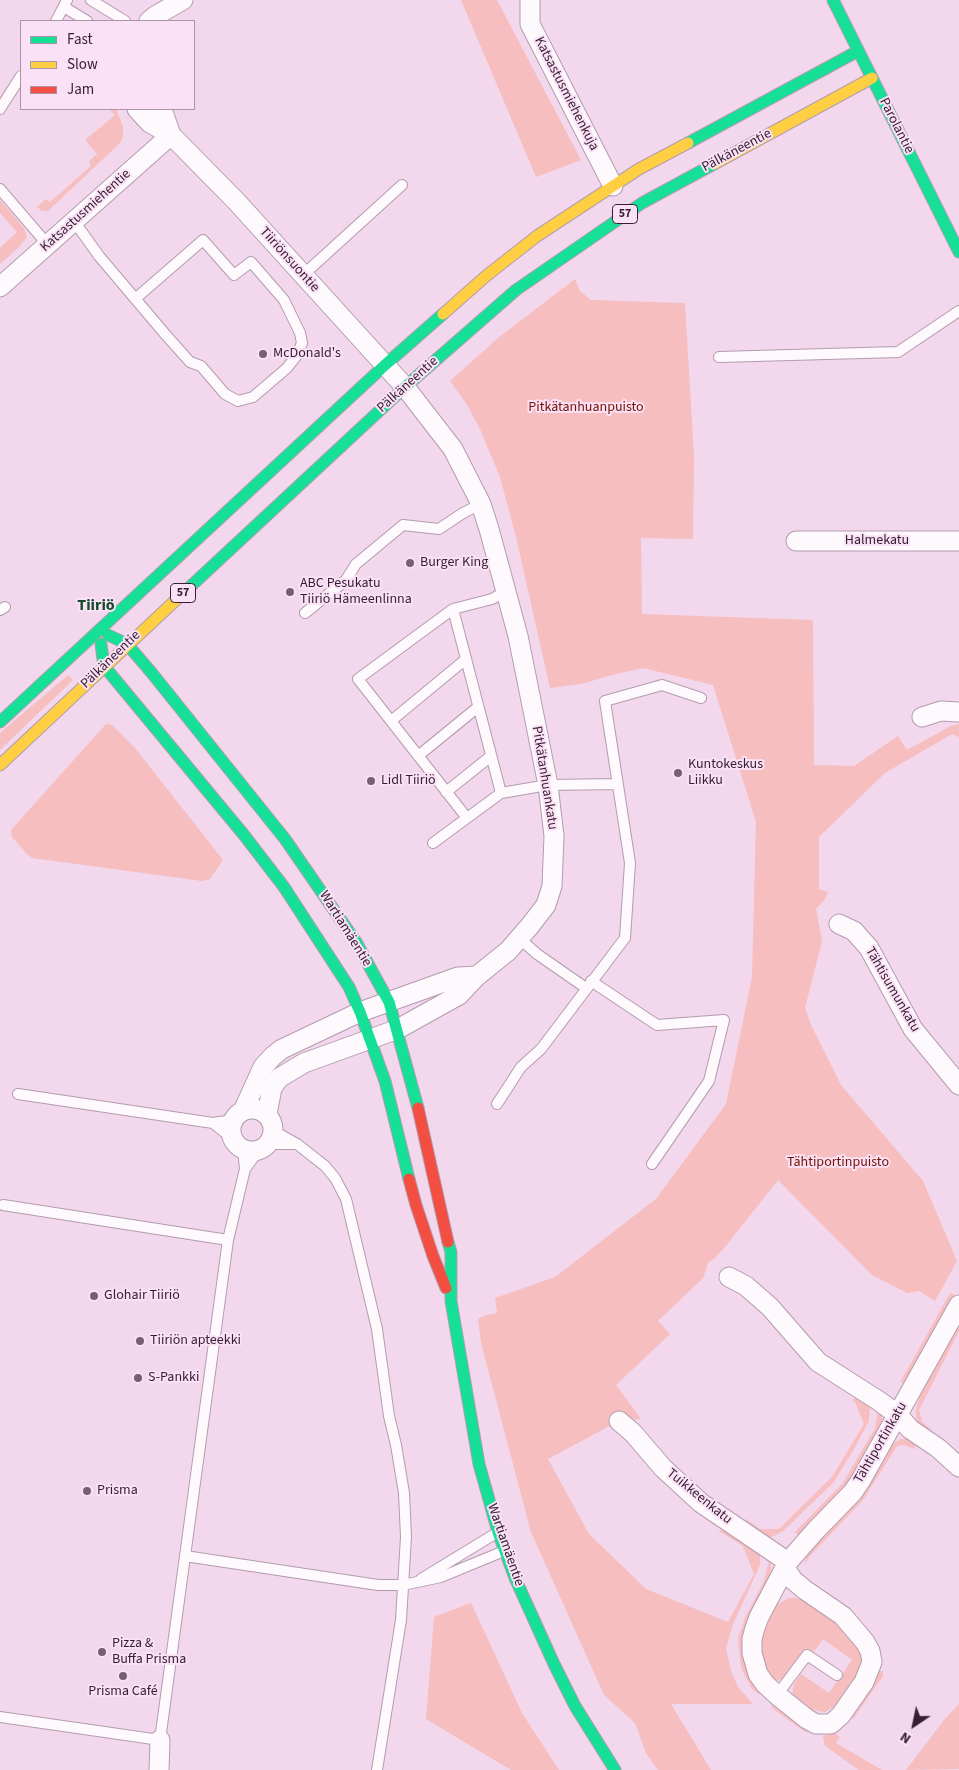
<!DOCTYPE html>
<meta charset="utf-8">
<style>
body{margin:0}
#map{position:relative;width:959px;height:1770px;overflow:hidden;background:#f2d7ed;font-family:"Source Sans 3",sans-serif}
canvas{display:block}
.legend{position:absolute;left:20px;top:20px;width:175px;height:90px;box-sizing:border-box;background:#fbe1f6;border:1px solid #ac93a7;margin:0;padding:6px 9px;list-style:none;font-size:15px;color:#351e31}
.legend li{display:flex;align-items:center;gap:10px;height:25px}
.legend b{width:25px;border:1px solid #ac93a7}
.north{position:absolute;left:889px;top:1700px;width:50px;height:50px;-webkit-text-stroke:4px #fbe1f6;paint-order:stroke;rotate:214deg;font-size:14px;font-weight:700;line-height:20px;text-align:center;color:#351e31}
.north::after{content:'';display:block;margin:auto;width:18px;height:22px;background:#351e31;clip-path:polygon(50% 0,100% 100%,50% 72%,0 100%)}
</style>
<div id="map">
<canvas width="959" height="1770"></canvas>
<ul class="legend">
<li><b style="height:6px;background:#16e098"></b>Fast</li>
<li><b style="height:6px;background:#ffcf43"></b>Slow</li>
<li><b style="height:6px;background:#f24e42"></b>Jam</li>
</ul>
<div class="north">N</div>
</div>
<script>
const ctx = document.querySelector('canvas').getContext('2d');
ctx.lineJoin = 'round';
function paint(path, color) {
  ctx.fillStyle = color;
  ctx.fill(path, 'evenodd');
}
function poly(rows) {
  const path = new Path2D();
  for (const r of rows) {
    if (r.length === 3) {
      path.moveTo(r[0] + r[2], r[1]);
      path.arc(r[0], r[1], r[2], 0, 2 * Math.PI);
      continue;
    }
    path.moveTo(r[0], r[1]);
    for (let i = 2; i < r.length; i += 2) path.lineTo(r[i], r[i + 1]);
  }
  return path;
}
function stroke(path, color, width, dash) {
  ctx.strokeStyle = color;
  ctx.lineWidth = width;
  ctx.lineCap = dash ? 'butt' : 'round';
  ctx.setLineDash(dash || []);
  ctx.stroke(path);
}
function label(font, color, halo, rows, align = 'center') {
  ctx.font = font + ' "Source Sans 3",sans-serif';
  ctx.lineWidth = 4;
  ctx.setLineDash([]);
  ctx.textBaseline = 'middle';
  ctx.strokeStyle = halo;
  ctx.fillStyle = color;
  for (const [text, x, y, turn = 0] of rows) {
    ctx.save();
    ctx.translate(x, y);
    ctx.rotate((+turn || 0) * Math.PI / 180);
    ctx.textAlign = isNaN(turn) ? turn : align;
    if (halo) ctx.strokeText(text, 0, 0);
    ctx.fillText(text, 0, 0);
    ctx.restore();
  }
}
paint(poly([
 [461,0,497,0,581,160,536,177],
 [109,109,116,109,123,127,123,137,120,143,48,211,42,211,37,207,46,199,50,202,91,166,89,161,97,154,85,140,115,115],
 [0,200,24,228,27,237,20,246,0,264,0,248,17,232,0,213],
 [575,279,580,291,591,300,685,303,694,457,693,539,641,538,642,614,813,620,814,765,854,766,898,736,907,750,951,726,959,724,959,737,952,734,885,773,819,837,819,889,828,892,825,899,816,909,822,941,805,1008,811,1025,841,1085,923,1181,957,1261,935,1301,919,1291,907,1293,872,1275,778,1180,725,1247,715,1258,708,1263,703,1278,658,1321,670,1334,616,1385,641,1419,619,1421,548,1459,589,1534,646,1589,728,1622,754,1574,743,1546,719,1531,723,1530,727,1531,760,1552,760,1565,733,1624,726,1648,731,1671,738,1687,753,1704,671,1704,711,1770,658,1770,646,1753,635,1723,604,1695,531,1532,481,1343,478,1319,487,1315,497,1313,495,1298,555,1277,656,1199,726,1104,752,977,756,822,713,685,643,668,616,674,581,684,550,688,516,537,500,477,480,429,466,403,450,381,498,338],
 [68,675,73,680,0,750,0,733],
 [106,724,112,725,135,748,223,860,210,879,202,881,32,858,27,854,12,837,11,830],
 [950,1293,955,1295,904,1386,901,1381],
 [959,1320,959,1331,919,1410,922,1422,931,1429,928,1433,916,1419,916,1409,920,1396,918,1395],
 [857,1397,870,1404,869,1421,854,1449,834,1482,783,1531,768,1539,745,1523,746,1519,760,1529,779,1529,832,1477,864,1424,855,1402,852,1400],
 [878,1410,882,1415,883,1424,849,1484,798,1535,795,1532,843,1483,875,1428],
 [901,1439,907,1439,916,1443,914,1449,904,1445,897,1446,863,1500,809,1557,805,1565,806,1556,811,1549,890,1445],
 [769,1561,771,1565,771,1577,750,1618,762,1692,759,1694,752,1689,741,1668,738,1638,745,1618,764,1581],
 [789,1598,797,1598,804,1601,836,1620,854,1639,864,1658,862,1671,837,1705,825,1712,812,1710,792,1695,794,1684,801,1674,829,1693,852,1660,823,1639,813,1653,806,1648,783,1679,773,1681,764,1668,760,1647,764,1628,776,1605],
 [471,1603,522,1713,559,1770,511,1770,426,1719,434,1617],
 [877,1671,883,1671,883,1676,853,1719,849,1716],
 [773,1702,808,1729,808,1732,805,1732,772,1708,771,1704],
 [959,1704,959,1769,906,1770,944,1720],
 [834,1732,840,1737,836,1743,882,1770,859,1770,825,1746,823,1736]
]), '#f6bebe');
const lane = poly([
 [91,0,125,21],
 [64,7,87,21],
 [56,21,67,0],
 [0,109,21,76],
 [0,189,48,245],
 [74,221,99,256,165,334,190,362,201,366,225,394,238,401,253,397,287,368,297,355,302,343,300,333,284,300,251,262,234,275,203,240,135,299],
 [303,275,402,185],
 [719,357,898,352,959,311],
 [0,610,5,607],
 [305,613,346,580,356,564,403,525,439,529,463,513,481,504],
 [391,721,466,659],
 [418,756,478,707],
 [446,792,491,756],
 [501,793,548,785,617,784],
 [467,818,358,679,453,609,492,599,506,591],
 [433,843,501,793,453,609],
 [519,938,537,954,586,988],
 [591,981,657,1025,724,1020,709,1081,652,1164],
 [18,1094,213,1123,233,1120],
 [497,1104,521,1067,541,1049,625,938,630,863,605,701,662,685,701,698],
 [213,1123,232,1138],
 [274,1131,297,1144,325,1166,335,1178,346,1199,377,1329,389,1416,396,1445,404,1493,406,1537,401,1620,377,1770],
 [269,1144,295,1144],
 [245,1169,258,1151],
 [3,1205,228,1240],
 [185,1556,378,1585,403,1585,441,1577,504,1551],
 [421,1579,498,1532],
 [777,1695,807,1655,837,1675],
 [0,1717,160,1740,228,1240,245,1169,243,1149]
]);
const street = poly([
 [530,0,530,24,613,186],
 [149,21,155,16,183,0],
 [137,109,150,123,171,135,236,201,405,387,453,449,481,504,489,529,518,636,548,785,554,836,552,886,546,905,529,927,508,951,477,976,459,995,398,1029,304,1063,279,1078,272,1088,267,1114],
 [161,109,164,115,171,135],
 [0,287,171,135],
 [796,541,959,541],
 [922,717,941,711,959,712],
 [839,924,854,931,869,948,913,1029,959,1085],
 [252,1130,21],
 [243,1111,263,1067,273,1056,282,1049,360,1012,458,977,477,976],
 [729,1277,746,1286,770,1307,818,1362,879,1401,898,1415,910,1429,938,1448,959,1467],
 [619,1421,633,1433,663,1468,701,1503,788,1562],
 [785,1568,793,1580,805,1590,843,1616,865,1642,870,1651,872,1662,864,1682,841,1715,831,1724,816,1724,807,1719,777,1695,765,1684,758,1674,752,1653,752,1639,755,1628,759,1617,778,1581,788,1562,816,1530,853,1492,861,1480,959,1305],
 [159,1770,160,1740]
]);
const fast = poly([
 [833,0,959,252],
 [688,143,858,51],
 [178,598,405,387,516,290,642,203,714,164],
 [108,635,127,644,151,672,285,839,356,942,389,1002,418,1108],
 [101,644,104,666,244,835,284,887,349,987,360,1012,385,1081,409,1179],
 [0,722,385,365,443,314],
 [448,1242,451,1252,451,1301,479,1464,498,1532,515,1578,554,1664,575,1706,615,1770]
]);
const slow = poly([
 [714,164,872,78],
 [443,314,486,276,537,236,639,169,688,143],
 [0,765,178,598]
]);
const jam = poly([
 [418,1108,448,1242],
 [409,1179,416,1205,433,1256,446,1288]
]);
stroke(lane, '#b39caf', 12);
stroke(street, '#b39caf', 21);
stroke(fast, '#b39caf', 13);
stroke(slow, '#b39caf', 13);
stroke(jam, '#b39caf', 13);
stroke(lane, '#fdf9fc', 10);
stroke(street, '#fdf9fc', 19);
stroke(fast, '#16e098', 11);
stroke(slow, '#ffcf43', 11);
stroke(jam, '#f24e42', 11);
for (const [x, y, r, color] of [
 [263,354,5,"#775f73"],
 [410,563,5,"#775f73"],
 [290,592,5,"#775f73"],
 [678,773,5,"#775f73"],
 [371,781,5,"#775f73"],
 [94,1296,5,"#775f73"],
 [140,1341,5,"#775f73"],
 [138,1378,5,"#775f73"],
 [87,1491,5,"#775f73"],
 [102,1652,5,"#775f73"],
 [123,1676,5,"#775f73"]
]) {
  const dot = new Path2D();
  dot.arc(x, y, r, 0, 2 * Math.PI);
  ctx.fillStyle = color;
  ctx.fill(dot);
  stroke(dot, '#fbe1f6', 2);
}
for (const [x, y, w] of [
 [625,214,25],
 [183,593,25]
]) {
  const box = new Path2D();
  box.roundRect(x - w / 2, y - 9.5, w, 19, 4);
  ctx.fillStyle = '#fbe1f6';
  ctx.fill(box);
  stroke(box, '#351e31', 1);
}
label('bold 12px', '#351e31', null, [
 ["57",625,214],
 ["57",183,593]
]);
label('14px', '#351e31', '#fbe1f6', [
 ["Katsastusmiehenkuja",566,94,63],
 ["Parolantie",896,126,63],
 ["Pälkäneentie",737,151,-28],
 ["Katsastusmiehentie",86,211,-42],
 ["Tiiriönsuontie",289,260,48],
 ["Pälkäneentie",408,385,-42],
 ["Halmekatu",877,541],
 ["Pälkäneentie",111,660,-44],
 ["Pitkätanhuankatu",544,778,81],
 ["Wartiamäentie",345,929,58],
 ["Tähtisumunkatu",892,990,60],
 ["Tähtiportinkatu",881,1443,-60],
 ["Tuikkeenkatu",699,1497,39],
 ["Wartiamäentie",505,1545,71]
]);
label('14px', '#351e31', '#fbe1f6', [
 ["McDonald's",273,354],
 ["Burger King",420,563],
 ["ABC Pesukatu",300,584],
 ["Tiiriö Hämeenlinna",300,600],
 ["Kuntokeskus",688,765],
 ["Liikku",688,781],
 ["Lidl Tiiriö",381,781],
 ["Glohair Tiiriö",104,1296],
 ["Tiiriön apteekki",150,1341],
 ["S-Pankki",148,1378],
 ["Prisma",97,1491],
 ["Pizza &",112,1644],
 ["Buffa Prisma",112,1660],
 ["Prisma Café",123,1692,"center"]
], 'left');
label('14px', '#741300', '#fbe1f6', [
 ["Pitkätanhuanpuisto",586,408],
 ["Tähtiportinpuisto",838,1163]
]);
label('bold 16px', '#154b2a', '#fbe1f6', [
 ["Tiiriö",96,606]
]);
</script>
